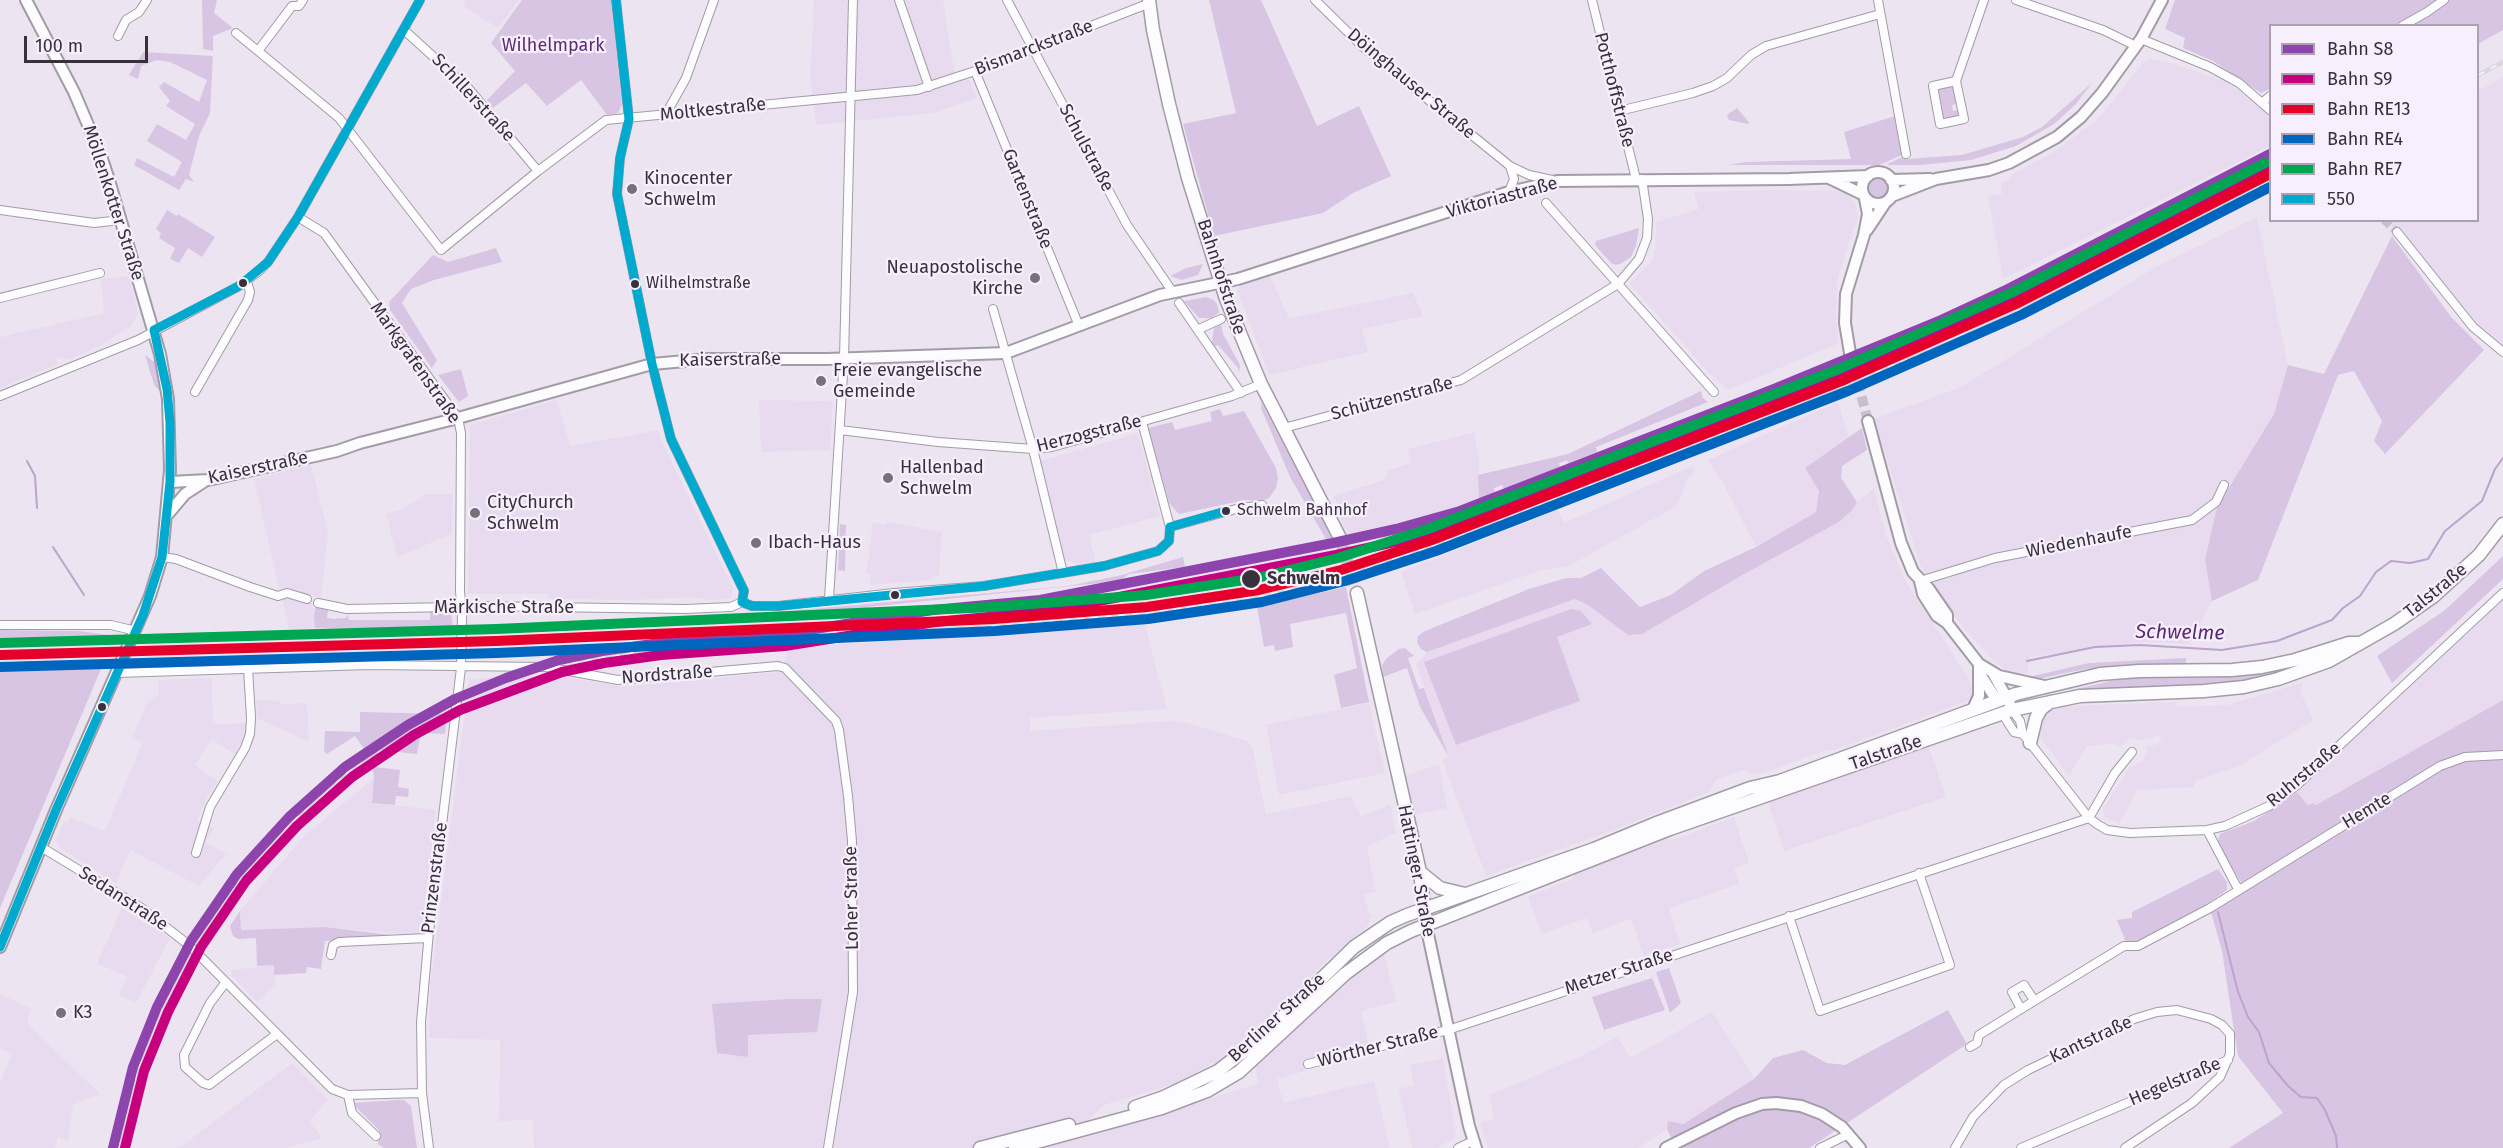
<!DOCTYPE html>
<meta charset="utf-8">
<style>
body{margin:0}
#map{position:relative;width:2503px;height:1148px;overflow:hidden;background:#ece5f1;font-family:"Fira Sans",sans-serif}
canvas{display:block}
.legend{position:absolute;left:2269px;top:24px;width:210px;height:198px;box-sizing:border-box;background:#f7effd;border:2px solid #aaa3af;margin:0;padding:8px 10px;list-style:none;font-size:18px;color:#37323a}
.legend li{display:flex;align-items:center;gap:12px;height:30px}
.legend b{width:30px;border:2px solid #aaa3af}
.scale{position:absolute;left:24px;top:36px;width:124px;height:27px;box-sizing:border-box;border:3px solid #37323a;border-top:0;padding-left:8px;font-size:18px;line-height:21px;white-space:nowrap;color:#37323a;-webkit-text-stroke:4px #f7effd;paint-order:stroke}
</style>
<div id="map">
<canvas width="2503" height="1148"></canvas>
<ul class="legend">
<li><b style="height:8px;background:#8e44ad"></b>Bahn S8</li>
<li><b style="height:8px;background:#c7007f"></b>Bahn S9</li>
<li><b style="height:8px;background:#e4002b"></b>Bahn RE13</li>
<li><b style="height:8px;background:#0065bd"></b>Bahn RE4</li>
<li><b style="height:8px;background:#00a651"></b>Bahn RE7</li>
<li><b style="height:8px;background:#00a9ce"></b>550</li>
</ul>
<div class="scale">100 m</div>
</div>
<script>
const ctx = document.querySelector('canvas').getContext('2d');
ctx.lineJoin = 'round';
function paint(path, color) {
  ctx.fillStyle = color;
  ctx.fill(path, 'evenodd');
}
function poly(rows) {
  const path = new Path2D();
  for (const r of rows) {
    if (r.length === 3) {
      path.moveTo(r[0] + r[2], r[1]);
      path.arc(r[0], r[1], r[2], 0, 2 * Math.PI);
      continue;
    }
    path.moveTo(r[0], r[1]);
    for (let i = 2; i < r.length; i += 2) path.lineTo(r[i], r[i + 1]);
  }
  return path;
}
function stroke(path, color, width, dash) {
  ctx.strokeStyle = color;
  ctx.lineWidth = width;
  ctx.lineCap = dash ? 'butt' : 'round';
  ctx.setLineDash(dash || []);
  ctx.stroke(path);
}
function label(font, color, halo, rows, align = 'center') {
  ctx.font = font + ' "Fira Sans",sans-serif';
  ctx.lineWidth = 4.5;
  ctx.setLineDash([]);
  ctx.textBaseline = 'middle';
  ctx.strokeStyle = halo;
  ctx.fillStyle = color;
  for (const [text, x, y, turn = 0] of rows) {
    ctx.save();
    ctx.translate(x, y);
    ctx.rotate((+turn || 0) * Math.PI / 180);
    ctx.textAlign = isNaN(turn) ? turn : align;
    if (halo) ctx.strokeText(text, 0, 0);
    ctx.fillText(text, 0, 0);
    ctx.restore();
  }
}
paint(poly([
 [466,0,519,0,498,28,463,6],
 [814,0,943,0,954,71,970,81,977,98,934,113,816,125,810,77],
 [2150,59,2172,63,2227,82,2270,115,2270,146,2003,279,1988,196,2002,194,2001,183,2011,179,2011,175,2055,151,2099,118,2143,63],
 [2503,77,2503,355,2489,345,2417,250,2387,221,2478,220,2478,91],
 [1774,190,1836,191,1848,195,1855,202,1858,216,1838,278,1836,316,1839,343,1728,390,1709,373,1629,283,1652,261,1655,250,1656,222,1699,209,1694,192],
 [2257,217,2288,365,2274,414,2217,507,2205,560,2212,601,2189,644,2145,642,2030,657,2027,673,2017,675,2007,671,1994,661,1967,632,1942,601,1921,567,1874,419,1961,387,2154,268],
 [129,276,138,314,131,326,105,343,69,360,59,357,56,359,58,364,0,388,0,337,104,313,101,279],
 [1270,276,1289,318,1413,293,1423,316,1362,329,1368,352,1269,375,1237,289,1245,284],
 [557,400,570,446,659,430,660,438,733,588,731,597,728,599,706,600,693,597,638,600,549,599,548,594,468,594,470,425],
 [759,400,833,401,830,450,761,452],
 [1838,402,1849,438,1805,468,1819,491,1817,512,1756,547,1722,481,1708,460],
 [1474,432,1479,459,1479,499,1410,522,1348,534,1336,510,1339,505,1333,496,1384,480,1388,470,1411,463,1408,449],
 [1138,433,1160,516,1089,535,1096,563,1081,565,1071,562,1064,558,1040,461],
 [311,465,328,533,321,598,279,588,254,479],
 [1692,466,1695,471,1686,481,1680,500,1673,508,1569,566,1539,571,1415,614,1401,572,1558,510,1564,523],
 [1874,488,1886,535,1906,582,1969,679,1973,691,1971,698,1965,702,1835,750,1824,751,1764,773,1750,774,1743,770,1716,780,1709,792,1611,831,1486,876,1442,760,1449,756,1416,664,1427,652,1575,599,1588,605,1628,635,1839,522,1857,502],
 [426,494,453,494,452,534,397,557,386,514,403,509],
 [873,522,884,525,888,522,942,532,939,577,933,576,932,580,870,585,871,575,866,574],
 [288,595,312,603,315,628,289,629,282,597],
 [2503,599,2503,700,2315,805,2309,805,2297,792],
 [1144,621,1167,709,1030,718,1030,731,1171,721,1187,723,1247,741,1252,746,1266,814,1351,796,1361,817,1390,804,1396,833,1367,846,1376,892,1364,894,1369,913,1372,916,1368,926,1323,964,1283,1006,1218,1061,1175,1084,1104,1105,1069,1139,1136,1123,1259,1083,1254,1063,1344,982,1384,953,1396,1002,1361,1011,1370,1050,1308,1065,1305,1071,1277,1079,1283,1103,1374,1081,1390,1148,534,1148,533,1120,499,1121,500,1040,429,1038,431,981,469,679,555,675,622,687,779,672,787,657,788,648,959,636,1045,633],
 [212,678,213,724,246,723,247,732,235,754,213,740,213,737,195,765,218,781,207,798,197,821,214,828,206,842,226,854,199,886,130,850,116,883,60,848,56,841,64,821,68,823,70,817,105,831,143,742,132,738,146,704,159,694,158,680],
 [2302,683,2301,692,2313,720,2241,765,2195,781,2194,787,2137,790,2119,824,2105,817,2103,809,2129,768,2143,760,2147,753,2146,747,2158,744,2162,735,2142,740,2129,738,2120,747,2113,744,2087,746,2069,776,2040,737,2043,718,2051,710,2066,706,2176,702,2175,707,2227,705],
 [256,700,280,701,281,704,307,703,309,742,257,718],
 [1369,703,1385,773,1279,795,1266,725],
 [1929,747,1946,797,1784,851,1768,802],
 [1439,764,1447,808,1415,815,1406,775],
 [374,778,372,803,436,810,421,938,415,935,325,927,241,930,240,911,305,835],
 [1734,817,1749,863,1734,868,1739,884,1669,908,1680,944,1644,956,1631,919,1593,933,1587,918,1541,934,1528,896,1572,879,1575,874,1666,839,1672,840],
 [122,908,170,938,136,1003,119,995,127,977,97,963],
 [274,965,275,985,257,1002,232,976,231,970],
 [0,994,31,1009,27,1023,100,1094,73,1105,68,1141,58,1137,55,1148,0,1148,0,1082,12,1054,0,1048],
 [1712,1012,1755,1079,1682,1124,1669,1121,1667,1129,1638,1148,1488,1148,1480,1123,1494,1119,1489,1095,1580,1057,1617,1037,1631,1058],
 [1443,1058,1456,1133,1453,1139,1437,1148,1412,1148,1398,1089,1414,1085,1410,1065],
 [292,1063,328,1099,310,1122,322,1138,286,1148,179,1148]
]), '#e8dbf0');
paint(poly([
 [202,0,217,0,214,13,233,28,213,36,213,51,203,49],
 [522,0,611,0,622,105,618,113,607,115,581,80,547,106,526,83,493,108,487,100,515,71,491,43],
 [1209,0,1261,0,1317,126,1359,106,1391,176,1353,193,1323,213,1214,236,1183,124,1236,113],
 [2175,0,2503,0,2503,30,2478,44,2478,26,2270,26,2270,89,2261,93,2213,61,2183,48,2185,38,2165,29],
 [143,52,213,56,210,113,199,136,189,175,194,182,186,179,179,190,134,165,137,158,174,177,182,162,147,141,157,124,186,140,195,124,166,106,170,101,159,87,164,82,199,102,207,80,170,62,157,60,141,66,138,79,129,75],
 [2092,83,2076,104,2054,124,2016,146,1971,160,1920,165,1886,165,1904,156,1905,159,1921,158,1962,155,2023,137,2042,127],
 [1953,84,1958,104,1952,105,1953,111,1959,110,1959,112,1956,118,1947,120,1941,114,1938,91,1939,88],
 [1737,108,1749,122,1748,124,1729,120,1727,115],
 [1895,116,1904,154,1879,165,1727,165,1747,162,1851,159,1844,132],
 [1878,188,11],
 [167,210,177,216,178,214,215,237,202,257,188,248,179,263,170,259,175,248,159,238,161,233,156,229],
 [1639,228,1636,246,1631,257,1620,264,1616,265,1611,263,1595,245,1596,241],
 [2392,236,2451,317,2484,350,2385,454,2374,441,2382,421,2354,371,2338,375,2258,580,2212,601,2205,560,2217,507,2274,414,2288,365,2324,374],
 [496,248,502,262,434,280,411,289,402,303,437,360,432,368,390,310,389,302,433,255,448,262],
 [1203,264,1198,275,1182,280,1170,276,1186,268],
 [1206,297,1214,300,1217,304,1219,312,1212,318,1199,318,1184,301],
 [1221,324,1223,334,1240,365,1239,373,1238,368,1218,345,1214,347,1212,342,1214,328],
 [145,355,153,361,155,361,163,395,154,385],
 [461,369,468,396,459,402,438,375],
 [1701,391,1703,398,1708,402,1596,447,1597,452,1568,463,1567,460,1559,463,1560,467,1504,489,1502,485,1494,488,1495,493,1479,499,1478,475,1568,454],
 [1261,402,1328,528,1332,539,1327,541,1290,477,1261,408],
 [1220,409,1223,416,1244,411,1276,468,1278,478,1276,488,1269,498,1262,501,1245,500,1179,514,1169,503,1148,428,1172,422,1175,430,1212,421,1210,412],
 [1862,428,1867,450,1842,466,1841,478,1857,502,1852,510,1839,522,1744,574,1642,634,1628,635,1588,605,1575,599,1427,652,1421,649,1417,642,1418,636,1425,631,1529,589,1566,578,1581,578,1601,568,1640,607,1671,595,1704,571,1756,547,1816,512,1819,491,1805,468],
 [840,524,846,525,845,571,838,570],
 [2503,556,2503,579,2392,683,2377,656,2445,610],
 [1183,557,1185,567,1129,574,1120,581,868,607,869,615,847,616,841,610,747,618,744,615,1068,586,1122,575],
 [1346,587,1369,702,1341,708,1334,675,1357,668,1346,613,1290,624,1293,647,1275,651,1274,645,1264,647,1257,607],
 [316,602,329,603,327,618,334,619,346,618,347,614,349,620,430,620,430,612,451,612,453,628,315,628,314,616],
 [1571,609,1581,611,1592,624,1557,637,1580,701,1456,745,1424,662],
 [0,630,79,631,110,635,117,639,115,644,0,645],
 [1405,648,1414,656,1408,658,1419,689,1424,688,1449,757,1420,707,1407,668,1383,677,1382,665,1387,658,1399,649],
 [2186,658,2186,664,2085,669,2038,679,2024,678,2089,663],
 [33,661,104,662,0,908,0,663],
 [2310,662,2275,676,2225,685,2029,700,2111,681,2139,677,2206,676],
 [2503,700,2503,1148,2229,1148,2283,1113,2238,1056,2222,951,2211,912,2246,890,2217,844,2220,834,2254,821,2297,792,2308,805,2313,803,2316,805],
 [360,712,447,714,445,734,421,733,417,754,378,750,376,767,400,770,398,787,409,789,408,797,396,796,395,805,372,803,374,778,372,760,355,736,327,754,324,752,325,731,360,732],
 [2218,869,2227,882,2227,890,2206,905,2137,944,2127,945,2117,920,2132,918,2132,912],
 [240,911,241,930,325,927,391,935,325,941,321,969,307,967,306,973,274,975,274,965,257,966,256,938,238,939,233,936,230,926],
 [1669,968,1681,1003,1670,1013,1656,972],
 [1652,978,1665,1010,1604,1030,1592,997],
 [788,999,822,999,817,1032,748,1035,748,1057,717,1053,712,1004],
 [1948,1010,1967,1044,1809,1148,1676,1148,1667,1129,1668,1121,1683,1124,1754,1079,1773,1058,1803,1050,1827,1063,1845,1065],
 [397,1100,404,1100,411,1106,417,1148,384,1148,378,1144,380,1135,378,1129,352,1103]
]), '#d8c5e3');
stroke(poly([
 [27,461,35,476,37,508],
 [53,547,84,595],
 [2027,661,2095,647,2140,645,2222,650,2277,641,2332,620,2343,608,2360,596,2376,572,2391,561,2410,563,2428,559,2445,531,2482,501,2495,469,2503,458],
 [2218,912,2238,992,2248,1017,2259,1032,2269,1063,2288,1086,2301,1097,2317,1098,2325,1110,2336,1136,2337,1148]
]), '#bda2ce', 2);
stroke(poly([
 [2384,220,2397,232]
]), '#c8c1cc', 8, [8, 4]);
stroke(poly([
 [1850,353,1868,421]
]), '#c8c1cc', 10, [10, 5]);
stroke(poly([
 [1340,538,1357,593]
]), '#c8c1cc', 12, [12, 6]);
const street = poly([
 [303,0,299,6,292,6,258,51,339,118,441,250,538,171,606,120,917,90,975,71,1150,3],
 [616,0,629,119,620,158,617,194,652,364,671,439,744,591,742,602],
 [899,0,929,87],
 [1007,0,1127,225,1172,291],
 [1315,0,1362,46,1510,166,1529,175,1552,180],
 [1592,0,1636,179],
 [1878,0,1906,154],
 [2016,0,2103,30,2136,46],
 [2402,26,2427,12,2444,0],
 [404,30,469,89,538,171],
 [236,33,258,51],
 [118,36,126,20,139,12,147,0],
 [2141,39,2210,67,2239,83,2270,110],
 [975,71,1079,326],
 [1956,81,1933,86,1940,124,1964,119,1956,81,1984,0],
 [2263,102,2270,96],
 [1619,111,1693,93,1713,86,1727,78,1751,55,1766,46,1880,14],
 [666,114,686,78,714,0],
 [1509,192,1514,179,1510,166],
 [1546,203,1714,392],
 [0,210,94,223,121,220],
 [298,217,324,233,458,418,461,433,460,591,461,603,464,609],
 [2397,232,2473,327,2503,352],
 [0,298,100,273],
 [1179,303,1241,393],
 [993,309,1033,449,1063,573],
 [1199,329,1221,319],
 [195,392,248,300,250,292,247,282],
 [0,396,138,340,239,286,259,271,268,262,298,217,420,0],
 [1284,428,1461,380,1618,284,1639,259,1647,238,1648,219,1642,179],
 [840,430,938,442,1033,449,1052,447,1232,396,1261,384],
 [1170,527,1236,509,1262,505],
 [162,557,176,559,250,587,278,596,287,593,307,599],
 [1920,581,1995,558,2192,520,2216,502,2224,485],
 [829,599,844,358,853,0],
 [742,602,752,606,778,606,894,593,984,586,1104,566,1158,551,1169,541,1170,527,1142,422],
 [318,603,347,609,452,607,464,609,470,606,685,609,731,607,742,602],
 [0,625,111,625,136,631],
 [117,673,369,665,546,667,618,680,778,666,785,668,836,721,839,730,848,796,852,841,853,992,828,1148],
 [2012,710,2020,721,2023,734,2089,818,2097,824,2107,830,2130,833,2207,830,2225,826,2269,806,2297,785,2503,593],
 [2002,713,2014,732,2023,734],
 [2207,830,2238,889],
 [41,847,140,907,185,942],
 [196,853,210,807,245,748,250,734,251,718,248,668],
 [1789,916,1820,1011,1950,965,1919,873],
 [196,952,332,1089,348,1095,422,1093],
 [331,955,333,945,339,942,428,938],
 [226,982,210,1003,184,1055,185,1067,203,1083,209,1085,277,1034],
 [2021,1009,2124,946,2138,946,2210,908,2440,766,2465,757,2503,755],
 [1970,1047,1977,1043,1979,1035,2021,1009,2012,992,2024,985,2034,1000],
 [1308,1064,1448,1030,2089,818,2115,773,2132,752],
 [348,1095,352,1113,376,1136],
 [429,1148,422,1093,421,1022,429,932,461,668,462,615,464,609],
 [1458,1148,1473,1141],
 [1820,1148,1849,1134],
 [1955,1148,1973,1117,2004,1085,2028,1070,2134,1019,2157,1012,2177,1010,2211,1019,2222,1025,2230,1034,2230,1054,2220,1077,2192,1103,2125,1148],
 [2021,1148,2228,1060]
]);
const secondary = poly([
 [1878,188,16],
 [1829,178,1862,194],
 [1891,180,1930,179],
 [1892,196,1936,179,1989,170,2009,163,2057,137,2081,117,2102,93,2141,39,2162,0],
 [1867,230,1885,203],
 [1850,353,1845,323,1846,294,1864,235,1868,214,1865,199],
 [1868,421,1901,543,1913,572,1929,589,1947,615,1947,623],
 [170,482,208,480,337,451,360,443,458,418,652,364,708,359,827,359,1006,353,1160,295,1238,279,1509,192,1557,181,1789,179,1868,176],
 [168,514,185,494,205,481],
 [1920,581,1923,594,1937,616,1947,623,1979,664,1999,676,2044,686],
 [1993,673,2010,704],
 [1980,674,1997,701],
 [1973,709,1979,696,1979,664],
 [1426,925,1469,1126,1476,1148],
 [0,947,56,810,150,596,162,557,170,470,168,399,160,354,108,177,100,153,74,92,26,0],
 [1666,1148,1736,1113,1762,1104,1776,1103,1801,1106,1822,1114,1842,1127,1860,1148]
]);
const primary = poly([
 [1149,0,1153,30,1169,104,1188,178,1226,299,1261,384,1340,538],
 [1357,593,1420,872,1425,915],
 [2030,743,2036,718,2041,709,2050,702],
 [1420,872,1440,888,1465,894],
 [1135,1107,1164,1097,1218,1071,1263,1036,1354,947,1391,922,1407,915,1594,849,1659,822,1750,788,1780,781,2016,694,2100,674,2139,671,2232,670,2262,667,2295,660,2349,643,2358,643],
 [980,1148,1069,1125],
 [1015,1148,1162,1108,1207,1091,1239,1072,1345,974,1387,943,1411,931,1670,829,2012,710,2080,696,2204,691,2244,687,2278,679,2329,661,2394,624,2434,596,2479,555,2503,524]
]);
stroke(street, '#a29ca6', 10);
stroke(secondary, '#a29ca6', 14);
stroke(primary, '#a29ca6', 15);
stroke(street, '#fcfbfd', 8);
stroke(secondary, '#fcfbfd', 10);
stroke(primary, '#fcfbfd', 12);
const rail = poly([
 [2478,75,2503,62],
 [797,628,920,630,983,627,1154,612,1267,595,1360,571,1477,530,1954,341,2040,301,2270,182],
 [571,663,638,652,866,636],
 [118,1148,131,1091,145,1047,161,1009,194,944,240,878,274,839,326,789,369,756]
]);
stroke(rail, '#d8d7da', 4.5);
stroke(rail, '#f7effd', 2, [7]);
const streetBridge = poly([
 [185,942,196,952]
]);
stroke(streetBridge, '#a29ca6', 10, []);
stroke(streetBridge, '#fcfbfd', 8);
stroke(poly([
 [616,0,629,119,620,158,617,194,652,364,671,439,744,591,742,602],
 [154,330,239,286,268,262,298,217,420,0],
 [1170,527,1226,511],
 [742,602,752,606,778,606,984,586,1104,566,1158,551,1169,541,1170,527],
 [0,947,56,810,143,615,162,557,170,482,170,422,167,389,154,330]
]), '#00a9ce', 9);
stroke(poly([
 [113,1148,133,1067,157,1007,191,941,237,874,289,817,345,767,408,725,455,699,506,678,559,660,602,651,660,643,784,634,933,610,1040,600,1333,543,1396,529,1460,511,1774,389,1941,320,2008,289,2270,154]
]), '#8e44ad', 10);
stroke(poly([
 [125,1148,144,1071,168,1012,201,947,246,881,297,826,352,777,414,735,460,710,562,672,604,663,661,655,785,646,935,622,1042,612,1336,555,1399,541,1463,523,1778,400,1946,331,2013,300,2270,167]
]), '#c7007f', 10);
stroke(poly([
 [0,655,496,641,994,619,1147,607,1259,590,1341,570,1432,540,1844,380,2016,304,2270,174]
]), '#e4002b', 10);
stroke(poly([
 [0,667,497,653,995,631,1148,619,1262,602,1345,581,1436,551,1848,391,2021,315,2270,187]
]), '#0065bd', 10);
stroke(poly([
 [0,643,496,629,993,607,1146,595,1257,578,1338,558,1428,529,1839,369,2011,293,2265,163]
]), '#00a651', 10);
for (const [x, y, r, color] of [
 [632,189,6,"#76717a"],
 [1035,278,6,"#76717a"],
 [243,283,5,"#37323a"],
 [635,284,5,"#37323a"],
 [821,381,6,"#76717a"],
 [888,478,6,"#76717a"],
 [1226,511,5,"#37323a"],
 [475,513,6,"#76717a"],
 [756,543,6,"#76717a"],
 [1251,579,10,"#37323a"],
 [895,595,5,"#37323a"],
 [102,707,5,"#37323a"],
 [61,1013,6,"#76717a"]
]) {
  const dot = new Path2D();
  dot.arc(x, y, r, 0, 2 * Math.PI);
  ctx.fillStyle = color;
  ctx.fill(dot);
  stroke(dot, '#f7effd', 2);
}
label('16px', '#37323a', '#f7effd', [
 ["Wilhelmstraße",646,284],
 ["Schwelm Bahnhof",1237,511]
], 'left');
label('18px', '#5a2c72', '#f7effd', [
 ["Wilhelmpark",553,46]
]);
label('18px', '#37323a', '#f7effd', [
 ["Bismarckstraße",1034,48,-21],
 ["Döinghauser Straße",1411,84,40],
 ["Potthoffstraße",1614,90,76],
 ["Schillerstraße",473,98,47],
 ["Moltkestraße",713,110,-6],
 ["Schulstraße",1086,148,62],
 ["Viktoriastraße",1502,198,-15],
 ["Gartenstraße",1027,199,68],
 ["Möllenkotter Straße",113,203,72],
 ["Bahnhofstraße",1221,277,72],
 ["Kaiserstraße",730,360,-1],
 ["Markgrafenstraße",415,363,55],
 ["Schützenstraße",1392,399,-15],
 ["Herzogstraße",1089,434,-14],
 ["Kaiserstraße",258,468,-12],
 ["Wiedenhaufe",2079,542,-11],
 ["Talstraße",2436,591,-39],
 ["Märkische Straße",504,608],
 ["Nordstraße",667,675,-4],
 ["Talstraße",1886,753,-19],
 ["Ruhrstraße",2304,775,-40],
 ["Hemte",2367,811,-31],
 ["Hattinger Straße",1416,871,79],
 ["Prinzenstraße",435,878,-83],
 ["Loher Straße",852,898,-91],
 ["Sedanstraße",123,899,33],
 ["Metzer Straße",1619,972,-18],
 ["Berliner Straße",1277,1018,-42],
 ["Kantstraße",2091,1040,-25],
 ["Wörther Straße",1378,1047,-14],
 ["Hegelstraße",2175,1082,-23]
]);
label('18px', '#37323a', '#f7effd', [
 ["Kinocenter",644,179],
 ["Schwelm",644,200],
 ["Neuapostolische",1023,268,"right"],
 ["Kirche",1023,289,"right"],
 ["Freie evangelische",833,371],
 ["Gemeinde",833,392],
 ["Hallenbad",900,468],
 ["Schwelm",900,489],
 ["CityChurch",487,503],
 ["Schwelm",487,524],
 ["Ibach-Haus",768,543],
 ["K3",73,1013]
], 'left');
label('bold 18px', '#37323a', '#f7effd', [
 ["Schwelm",1267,579]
], 'left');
label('italic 20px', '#592b72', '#f7effd', [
 ["Schwelme",2180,633,1]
]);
</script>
